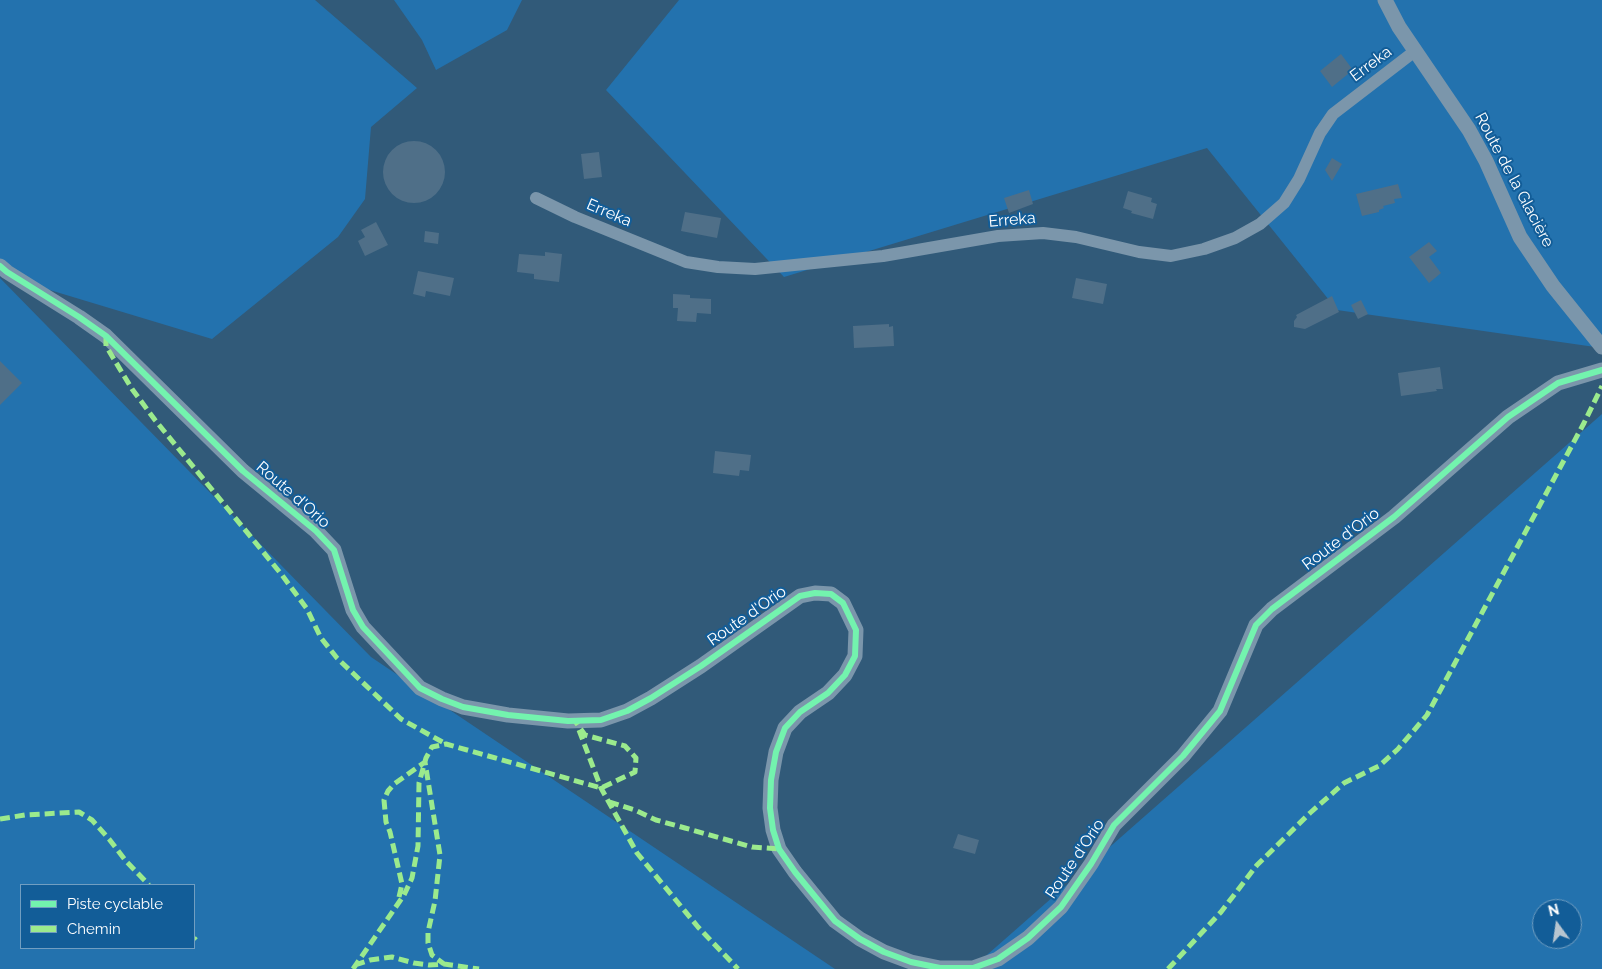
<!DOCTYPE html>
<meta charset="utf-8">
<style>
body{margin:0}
#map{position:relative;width:1602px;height:969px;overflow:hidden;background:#315a79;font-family:Raleway,sans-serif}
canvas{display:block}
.legend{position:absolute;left:20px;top:884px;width:175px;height:65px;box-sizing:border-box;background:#125d98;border:1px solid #719ec1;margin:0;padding:6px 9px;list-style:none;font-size:15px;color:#fff}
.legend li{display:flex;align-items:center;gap:10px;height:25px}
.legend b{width:25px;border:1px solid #719ec1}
.north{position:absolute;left:1532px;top:899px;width:50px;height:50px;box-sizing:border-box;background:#125d98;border:1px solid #719ec1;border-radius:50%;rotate:346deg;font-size:14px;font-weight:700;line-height:20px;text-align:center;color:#fff}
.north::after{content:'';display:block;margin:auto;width:18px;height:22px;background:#b7c5d0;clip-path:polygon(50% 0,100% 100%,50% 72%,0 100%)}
</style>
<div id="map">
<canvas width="1602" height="969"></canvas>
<ul class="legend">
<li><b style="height:6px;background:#73f3ae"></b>Piste cyclable</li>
<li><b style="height:6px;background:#9bea8d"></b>Chemin</li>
</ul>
<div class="north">N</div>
</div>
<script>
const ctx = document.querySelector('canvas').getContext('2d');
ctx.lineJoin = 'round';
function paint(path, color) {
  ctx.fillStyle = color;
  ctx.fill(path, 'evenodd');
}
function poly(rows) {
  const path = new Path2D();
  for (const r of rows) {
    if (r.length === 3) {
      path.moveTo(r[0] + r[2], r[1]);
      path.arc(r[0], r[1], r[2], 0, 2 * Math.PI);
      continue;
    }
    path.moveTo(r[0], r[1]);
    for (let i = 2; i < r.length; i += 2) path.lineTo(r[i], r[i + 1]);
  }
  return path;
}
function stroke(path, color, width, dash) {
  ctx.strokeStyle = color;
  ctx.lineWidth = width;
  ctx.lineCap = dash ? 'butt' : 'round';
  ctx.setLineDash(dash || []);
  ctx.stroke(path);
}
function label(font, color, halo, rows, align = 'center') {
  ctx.font = font + ' Raleway,sans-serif';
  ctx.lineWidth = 4;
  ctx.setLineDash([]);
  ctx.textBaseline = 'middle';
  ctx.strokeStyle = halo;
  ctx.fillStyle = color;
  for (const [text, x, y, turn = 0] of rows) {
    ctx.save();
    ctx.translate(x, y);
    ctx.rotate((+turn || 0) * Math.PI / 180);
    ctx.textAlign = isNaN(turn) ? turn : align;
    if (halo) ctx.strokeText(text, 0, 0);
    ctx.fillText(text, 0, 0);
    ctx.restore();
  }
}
paint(poly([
 [0,0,315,0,417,88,371,127,365,199,338,237,212,339,0,275],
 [394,0,522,0,507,30,436,70,422,40],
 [679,0,1602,0,1602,348,1337,310,1207,148,784,277,606,90],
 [0,278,371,657,835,969,0,969],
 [21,885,194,885,194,948,21,948],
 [1602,414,1602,969,971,969],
 [1542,909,1572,909,1572,939,1542,939]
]), '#2372ae');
paint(poly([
 [1341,54,1353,70,1332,87,1320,71],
 [414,172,31],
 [599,152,602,177,584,179,581,154],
 [1332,158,1342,164,1332,181,1325,170],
 [1398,184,1402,198,1394,199,1395,203,1383,206,1384,208,1379,210,1379,212,1362,216,1356,194],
 [1029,190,1033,204,1009,213,1004,198],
 [1128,191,1152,198,1151,202,1157,204,1153,219,1131,213,1132,211,1123,208],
 [685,212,721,218,717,238,681,231],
 [376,222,388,245,365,256,358,241,365,237,361,230],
 [425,231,439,233,438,244,424,242],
 [1429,242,1437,251,1429,257,1441,273,1429,283,1409,257],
 [545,252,562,254,559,282,534,279,534,274,517,272,519,254,545,256],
 [418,271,454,278,450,296,426,291,425,297,413,294],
 [1076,278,1107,284,1103,304,1072,298],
 [673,294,690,295,690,298,711,299,711,314,697,313,696,322,677,321,678,308,673,308],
 [1332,296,1339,312,1305,329,1294,327,1294,321,1297,317,1296,315],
 [1361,300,1368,314,1358,319,1351,305],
 [889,324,889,327,893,326,894,346,854,348,853,326],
 [0,361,22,383,0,405],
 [1440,367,1443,389,1436,389,1437,391,1401,396,1398,373],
 [715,451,751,455,749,471,740,470,739,476,713,473],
 [958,834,979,840,975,854,953,848]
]), '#4f6f88');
stroke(poly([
 [536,198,575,217,686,262,718,267,755,269,883,256,998,236,1043,233,1076,237,1139,252,1171,256,1204,249,1235,238,1260,224,1284,203,1299,179,1320,133,1333,114,1415,51]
]), '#7b96ab', 12);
stroke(poly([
 [1385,0,1399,27,1469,130,1486,161,1520,237,1553,286,1602,347],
 [0,266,7,272,79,317,106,336,243,471,316,531,334,550,353,610,363,627,420,688,442,699,463,707,508,715,568,721,601,720,627,711,651,698,701,666,800,596,815,593,831,594,843,603,856,630,855,656,845,675,828,693,800,712,785,728,776,752,771,780,770,808,773,830,779,849,795,872,835,921,860,939,884,952,911,962,940,968,973,968,998,959,1028,938,1061,907,1091,864,1114,825,1183,756,1220,711,1256,625,1272,609,1394,517,1508,417,1558,383,1602,370]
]), '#7b96ab', 15);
stroke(poly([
 [106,336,106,346,132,389,155,420,282,575,307,609,321,638,337,658,401,719,446,744],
 [579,730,601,788,637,853,698,927,738,969],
 [609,802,635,810,656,820,685,828,752,847,779,849],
 [0,819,25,815,79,812,92,820,109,839,126,861,149,885],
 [399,897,402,884,390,832,386,822,384,800,388,791,394,784,425,762,440,855,435,901,428,932,428,943,432,955,444,964],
 [194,938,196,940],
 [355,965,370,960,392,957,414,963,429,965,444,964,479,969],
 [353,969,404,895,412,878,418,846,419,783,426,758,432,747,446,744,601,788,635,772,636,758,625,746,585,735,575,721],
 [1168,969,1221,912,1257,865,1310,813,1344,783,1379,766,1398,749,1427,715,1584,423,1602,386]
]), '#9bea8d', 5, [10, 5]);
stroke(poly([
 [0,266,7,272,79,317,106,336,243,471,316,531,334,550,353,610,363,627,420,688,442,699,463,707,508,715,568,721,601,720,627,711,651,698,701,666,800,596,815,593,831,594,843,603,856,630,855,656,845,675,828,693,800,712,785,728,776,752,771,780,770,808,773,830,779,849,795,872,835,921,860,939,884,952,911,962,940,968,973,968,998,959,1028,938,1061,907,1091,864,1114,825,1183,756,1220,711,1256,625,1272,609,1394,517,1508,417,1558,383,1602,370]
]), '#73f3ae', 6);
label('16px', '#fff', '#125d98', [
 ["Erreka",1371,64,-37],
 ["Route de la Glacière",1514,180,62],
 ["Erreka",609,213,23],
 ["Erreka",1012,220,-5],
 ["Route d'Orio",293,495,41],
 ["Route d'Orio",1341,539,-37],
 ["Route d'Orio",747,616,-35],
 ["Route d'Orio",1075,859,-56]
]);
</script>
